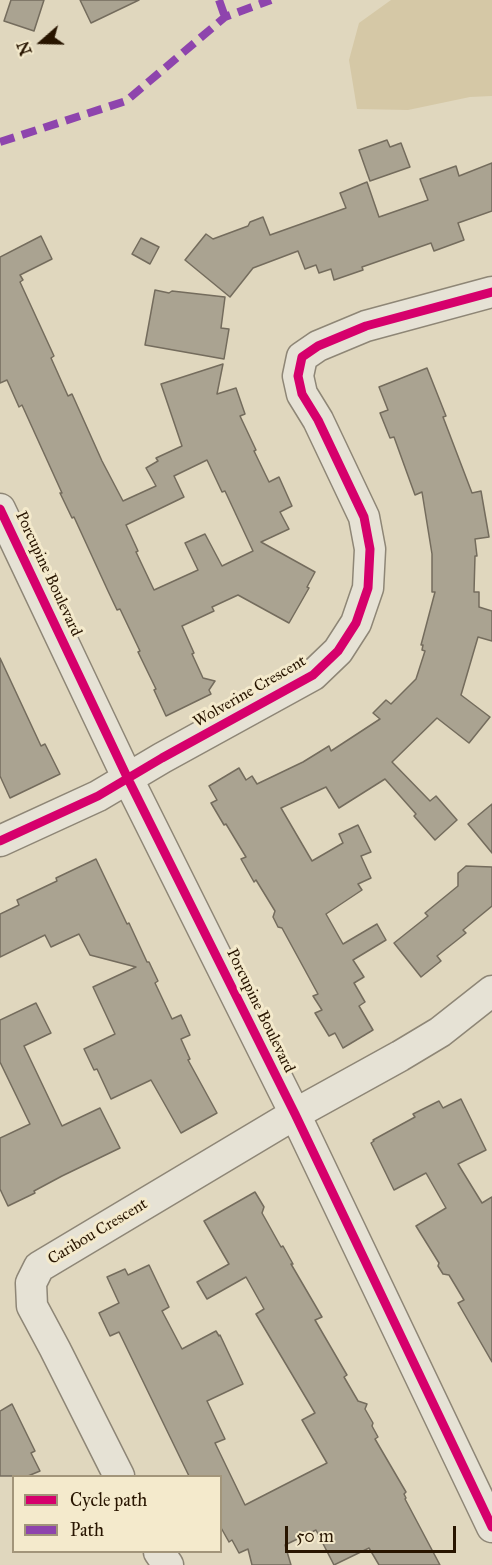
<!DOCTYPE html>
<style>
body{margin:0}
#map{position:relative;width:492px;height:1565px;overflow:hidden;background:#e0d7be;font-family:"IM FELL Great Primer",serif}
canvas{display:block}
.legend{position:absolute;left:12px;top:1475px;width:210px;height:78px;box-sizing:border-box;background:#f4eacc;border:2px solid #a2957a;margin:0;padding:8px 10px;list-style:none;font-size:18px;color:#281500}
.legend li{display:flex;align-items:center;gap:12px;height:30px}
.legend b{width:30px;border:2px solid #a2957a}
.north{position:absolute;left:12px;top:12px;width:60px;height:60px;-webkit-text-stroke:4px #f4eacc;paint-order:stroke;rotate:250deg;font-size:16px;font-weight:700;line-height:24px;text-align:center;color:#281500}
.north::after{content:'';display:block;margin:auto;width:21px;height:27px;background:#281500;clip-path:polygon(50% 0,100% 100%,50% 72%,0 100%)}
.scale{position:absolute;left:285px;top:1526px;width:171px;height:27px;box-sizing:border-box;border:3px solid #281500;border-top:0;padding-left:8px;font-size:18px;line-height:21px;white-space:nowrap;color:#281500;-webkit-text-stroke:4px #f4eacc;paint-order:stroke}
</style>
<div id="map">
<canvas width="492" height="1565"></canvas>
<ul class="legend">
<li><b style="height:8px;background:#d6006c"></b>Cycle path</li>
<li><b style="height:8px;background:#8e44ad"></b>Path</li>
</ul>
<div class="north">N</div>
<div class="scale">50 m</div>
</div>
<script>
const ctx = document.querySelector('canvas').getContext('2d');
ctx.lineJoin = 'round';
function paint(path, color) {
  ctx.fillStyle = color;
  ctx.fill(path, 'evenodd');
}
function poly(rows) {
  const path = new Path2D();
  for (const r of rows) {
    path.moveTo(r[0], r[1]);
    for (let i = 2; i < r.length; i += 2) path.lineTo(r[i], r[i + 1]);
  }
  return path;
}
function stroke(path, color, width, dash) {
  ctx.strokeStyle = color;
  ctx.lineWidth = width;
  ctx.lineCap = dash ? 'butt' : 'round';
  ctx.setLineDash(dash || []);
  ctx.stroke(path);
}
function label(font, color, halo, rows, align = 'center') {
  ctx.font = font + ' "IM FELL Great Primer",serif';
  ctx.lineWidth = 6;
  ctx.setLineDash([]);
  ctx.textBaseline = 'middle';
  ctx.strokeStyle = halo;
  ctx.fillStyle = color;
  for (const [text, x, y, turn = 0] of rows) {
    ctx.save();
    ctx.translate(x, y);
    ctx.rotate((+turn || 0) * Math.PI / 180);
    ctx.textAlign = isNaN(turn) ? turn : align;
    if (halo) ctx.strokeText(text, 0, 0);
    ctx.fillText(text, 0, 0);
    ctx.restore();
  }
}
paint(poly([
 [391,0,492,0,492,96,470,97,408,110,357,109,349,60,359,23]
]), '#d5c8a6');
const building = poly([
 [11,0,44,0,34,31,4,21,11,0],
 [80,0,139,0,91,23,80,0],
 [387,140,390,147,401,143,410,167,370,181,359,150,387,140],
 [492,163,492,211,458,223,464,240,434,251,431,243,362,267,363,270,334,280,331,269,319,273,316,265,305,269,298,251,253,268,230,297,185,260,206,234,213,239,248,226,250,222,263,217,270,235,346,208,340,193,367,182,379,217,428,200,420,179,456,166,459,176,492,163],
 [41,236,52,259,20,275,23,280,20,282,54,356,51,358,68,396,72,394,102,461,123,501,156,486,146,468,158,461,156,458,182,446,161,384,223,364,217,394,236,388,245,414,240,416,256,450,254,451,269,482,279,477,292,506,280,512,289,529,261,542,315,572,307,587,309,588,289,623,238,595,212,607,214,611,182,626,194,653,192,654,203,678,215,681,209,690,211,694,166,716,154,690,156,689,138,652,140,651,120,609,117,610,108,591,74,517,72,518,60,493,62,493,22,405,19,407,7,380,0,383,0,257,41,236],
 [207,460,222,492,225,491,253,551,222,566,205,534,185,543,198,570,154,590,136,552,138,551,126,525,184,497,174,476,207,460],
 [141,238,159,247,150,264,132,254,141,238],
 [155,290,169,293,172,291,225,297,221,328,229,329,224,359,145,345,155,290],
 [427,368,446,416,443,417,472,493,481,491,489,537,475,539,477,556,475,556,474,592,479,592,479,607,492,611,492,641,478,637,461,695,490,717,469,743,437,718,392,762,430,801,436,796,457,820,435,840,414,816,416,814,385,779,339,808,326,787,281,808,312,861,343,843,339,834,358,825,371,852,361,856,371,878,358,884,362,890,326,914,343,944,377,924,386,940,353,960,364,977,354,983,365,1002,359,1006,373,1030,343,1048,335,1033,329,1036,315,1013,322,1010,313,996,318,994,282,928,278,927,273,917,275,911,256,880,254,882,241,859,246,857,226,824,224,825,211,803,217,800,209,786,239,768,246,780,252,776,257,784,303,762,329,746,331,751,380,719,373,713,386,700,391,704,416,679,425,651,422,650,423,645,421,645,435,592,432,592,432,554,422,492,415,495,394,437,390,438,380,413,388,410,379,387,427,368],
 [0,658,41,746,45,744,60,774,10,798,0,776,0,658],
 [492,804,492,853,468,824,492,804],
 [96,859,127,924,129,923,147,962,149,962,158,981,155,983,172,1019,181,1015,190,1035,181,1039,190,1059,188,1060,217,1113,181,1133,151,1080,111,1099,97,1069,94,1070,84,1049,115,1034,93,987,136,967,90,955,79,934,51,947,45,935,0,957,0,914,19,905,17,900,57,881,56,878,96,859],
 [466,866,492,867,492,906,463,930,466,933,437,956,441,961,421,977,394,943,428,916,425,913,458,886,458,873,466,866],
 [36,1003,51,1033,24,1046,62,1126,100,1108,120,1148,62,1176,34,1191,35,1193,8,1206,0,1189,0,1138,30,1124,0,1062,0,1020,36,1003],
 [461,1099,486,1150,458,1164,482,1203,492,1197,492,1362,458,1303,464,1300,449,1275,443,1274,438,1266,439,1263,416,1226,446,1208,426,1173,394,1190,371,1143,374,1141,373,1140,415,1117,413,1114,439,1101,443,1108,461,1099],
 [255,1192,264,1207,262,1213,281,1247,283,1246,293,1264,291,1264,322,1317,315,1320,347,1375,344,1377,358,1401,367,1404,365,1409,373,1423,372,1426,378,1437,375,1439,406,1492,404,1494,406,1498,405,1499,440,1565,379,1565,369,1548,334,1565,316,1530,285,1545,291,1565,252,1565,248,1549,239,1553,232,1540,229,1542,220,1526,220,1476,189,1476,119,1332,110,1336,99,1313,119,1303,107,1277,125,1269,128,1275,149,1265,169,1307,162,1311,182,1349,216,1331,219,1336,220,1335,243,1384,207,1401,225,1439,215,1443,245,1505,327,1463,302,1420,315,1413,256,1314,264,1309,246,1277,207,1299,197,1282,229,1264,204,1221,255,1192],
 [12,1404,35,1451,31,1453,40,1471,28,1476,0,1476,0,1411,12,1404]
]);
paint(building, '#aaa391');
stroke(building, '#746c5d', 1.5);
const minor = poly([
 [0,509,128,779,295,1114,492,1527],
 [0,841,98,796,162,758,313,675,338,651,356,623,368,588,370,549,364,517,318,420,302,394,298,376,302,357,318,346,366,326,492,292],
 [119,1476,55,1349,32,1306,31,1283,39,1267,295,1114,400,1056,440,1032,492,991],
 [159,1552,168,1565]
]);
stroke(minor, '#8e8676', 33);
stroke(minor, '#e6e2d5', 30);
stroke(poly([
 [219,0,225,17],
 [0,142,126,101,225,17,271,0]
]), '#8e44ad', 8, [15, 8]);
stroke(poly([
 [0,509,128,779,295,1114,492,1527],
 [0,841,98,796,162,758,313,675,338,651,356,623,368,588,370,549,364,517,318,420,302,394,298,376,302,357,318,346,366,326,492,292]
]), '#d6006c', 9);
label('16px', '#281500', '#f4eacc', [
 ["Porcupine Boulevard",48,574,65],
 ["Wolverine Crescent",250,692,-30],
 ["Porcupine Boulevard",260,1011,64],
 ["Caribou Crescent",98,1232,-31]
]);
</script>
